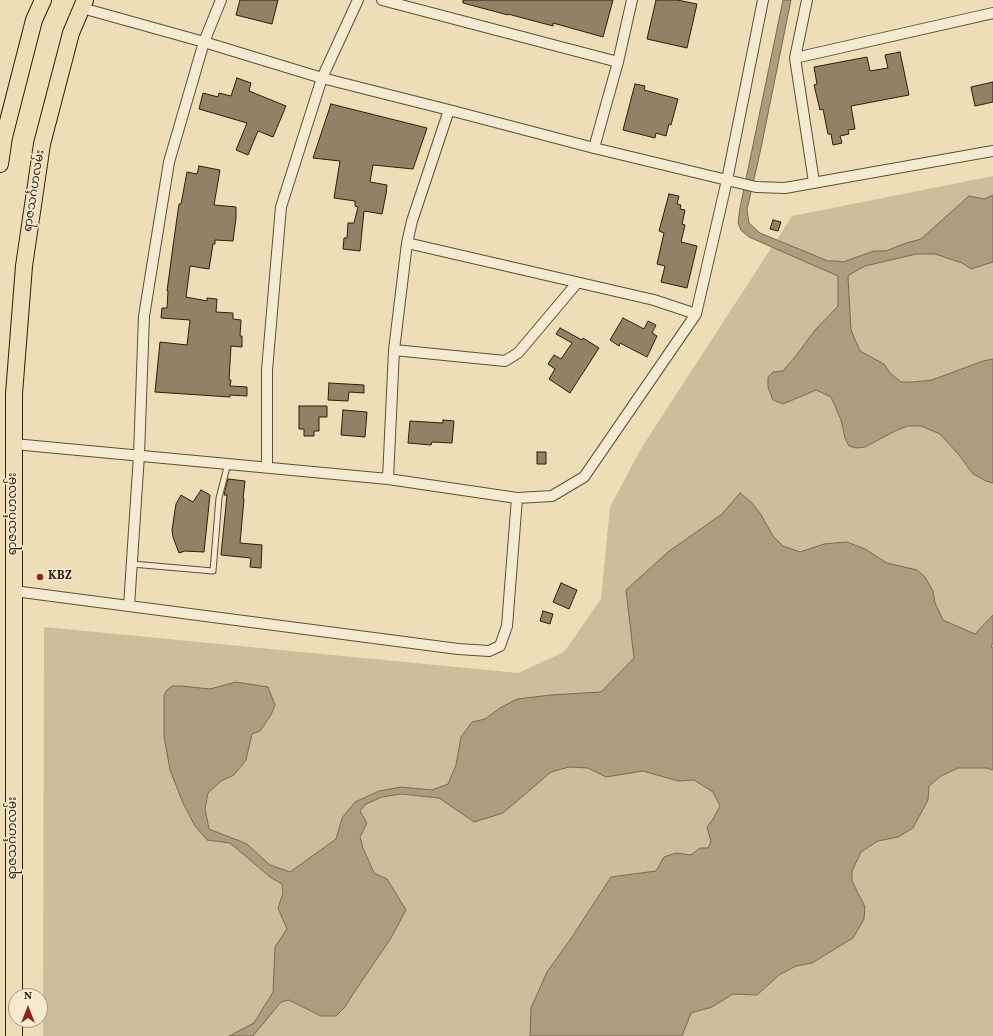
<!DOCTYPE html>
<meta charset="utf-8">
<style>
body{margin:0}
#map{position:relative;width:993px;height:1036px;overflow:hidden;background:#eddeb8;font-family:Vollkorn,serif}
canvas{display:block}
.north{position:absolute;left:8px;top:988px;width:40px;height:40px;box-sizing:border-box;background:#f3ead1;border:1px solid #a39982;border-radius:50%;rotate:0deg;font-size:11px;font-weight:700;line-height:16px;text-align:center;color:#2c1f0c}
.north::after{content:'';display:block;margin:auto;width:14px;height:18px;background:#8f2418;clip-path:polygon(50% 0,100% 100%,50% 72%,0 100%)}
</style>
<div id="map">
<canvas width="993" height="1036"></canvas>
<div class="north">N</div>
</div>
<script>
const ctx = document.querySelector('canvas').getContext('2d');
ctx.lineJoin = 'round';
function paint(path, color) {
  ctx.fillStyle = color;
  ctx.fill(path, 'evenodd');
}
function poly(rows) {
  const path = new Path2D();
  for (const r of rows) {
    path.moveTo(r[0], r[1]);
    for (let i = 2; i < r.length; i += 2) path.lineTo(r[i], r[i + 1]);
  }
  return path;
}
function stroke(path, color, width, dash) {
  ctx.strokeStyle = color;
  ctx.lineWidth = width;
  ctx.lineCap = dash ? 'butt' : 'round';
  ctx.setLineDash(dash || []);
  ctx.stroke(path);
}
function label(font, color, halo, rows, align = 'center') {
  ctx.font = font + ' Vollkorn,"Noto Sans Myanmar",serif';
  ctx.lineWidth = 3;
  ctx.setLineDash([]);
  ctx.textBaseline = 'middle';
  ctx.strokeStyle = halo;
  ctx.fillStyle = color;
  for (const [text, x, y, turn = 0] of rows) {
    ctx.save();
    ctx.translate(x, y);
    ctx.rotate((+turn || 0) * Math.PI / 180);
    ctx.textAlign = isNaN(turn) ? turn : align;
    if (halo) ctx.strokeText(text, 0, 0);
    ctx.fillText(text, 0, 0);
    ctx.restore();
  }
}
paint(poly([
 [993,176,993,1036,43,1036,44,627,518,673,564,652,601,599,610,507,642,447,792,216]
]), '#ccbe9b');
const water = poly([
 [783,0,791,0,761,148,747,210,749,223,760,233,828,261,837,261,843,262,874,251,886,251,903,244,921,239,969,196,984,199,993,195,993,262,971,269,962,263,935,254,916,254,865,266,849,275,848,277,851,330,860,351,884,364,890,373,901,382,913,382,932,380,983,361,993,359,993,483,986,481,973,474,959,455,940,434,921,426,908,426,897,430,865,447,856,448,849,446,845,438,841,420,831,397,816,390,783,404,773,400,768,387,768,377,773,372,783,371,795,357,815,330,838,306,838,276,749,237,741,230,738,223,740,208,783,0],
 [740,493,751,502,760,513,773,536,783,546,800,552,824,544,847,542,865,549,887,563,917,570,925,577,933,591,935,603,943,620,975,634,993,615,993,643,991,647,993,648,993,770,987,768,958,768,941,776,929,786,928,800,913,828,898,837,878,841,861,852,852,871,852,881,865,907,864,919,853,938,812,963,796,966,779,975,757,995,733,994,712,1007,691,1013,682,1036,530,1036,531,1008,547,972,570,940,611,877,656,871,664,857,676,853,691,855,700,848,708,848,711,842,707,827,713,819,720,806,713,792,694,780,678,781,643,771,606,777,588,768,569,767,551,772,503,813,474,822,439,798,401,794,382,797,366,804,360,811,367,823,360,837,363,848,374,873,387,879,406,910,391,938,353,994,345,1007,336,1016,321,1016,289,1000,281,1002,253,1036,229,1036,254,1023,273,992,275,947,287,929,278,908,283,893,282,884,270,877,230,843,207,840,195,826,183,803,170,770,164,736,164,695,167,690,172,686,181,686,210,689,236,682,268,687,275,705,271,715,260,731,252,734,246,760,234,775,221,781,208,793,205,809,209,829,247,844,270,865,290,872,336,839,342,818,355,802,379,791,401,787,432,790,448,784,456,765,461,737,472,722,485,719,500,708,517,699,551,695,601,692,634,658,626,590,668,552,722,514,740,493]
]);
paint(water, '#ab9d7e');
stroke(water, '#786b50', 1);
const building = poly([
 [240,0,278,0,272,24,236,15,240,0],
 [463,0,613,0,603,37,553,23,553,26,508,14,508,15,463,3,463,0],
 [656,0,677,0,697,4,687,48,647,39,656,0],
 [900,52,909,95,851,106,855,129,848,130,849,134,840,136,842,143,833,145,831,134,828,134,823,109,820,110,814,85,817,84,814,67,867,57,870,71,888,68,885,55,900,52],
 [237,78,251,83,249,91,286,106,273,137,258,131,248,155,236,150,247,123,199,109,203,93,218,97,219,93,231,96,237,78],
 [993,82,993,102,975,106,971,87,993,82],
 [635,84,645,86,644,90,678,99,671,125,669,124,666,136,656,133,655,138,623,130,635,84],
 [331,104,427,128,413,169,373,165,370,182,387,185,386,194,382,214,364,211,360,251,343,249,344,238,347,238,348,223,354,223,358,207,355,206,355,201,334,198,340,161,313,158,331,104],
 [199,166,220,170,214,205,236,207,236,218,233,241,215,240,215,244,213,244,209,269,190,266,186,297,207,301,207,298,217,299,216,312,233,313,233,319,241,320,240,336,242,336,242,347,231,346,229,380,231,380,230,386,247,387,247,396,230,395,230,397,155,392,160,342,187,345,190,320,161,318,162,308,167,308,168,291,167,291,174,239,179,204,181,204,187,172,197,174,199,166],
 [669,194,679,196,677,204,681,205,680,209,685,210,682,224,685,225,681,242,697,246,687,288,661,282,665,266,657,264,664,233,659,231,669,194],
 [773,220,781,222,778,231,770,229,773,220],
 [623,318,644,329,648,321,656,325,652,333,657,336,647,357,620,343,619,346,610,340,623,318],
 [560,328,582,340,583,338,599,348,570,393,549,379,555,369,548,364,554,355,561,359,572,343,556,334,560,328],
 [329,383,364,385,364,393,349,392,348,401,328,400,329,383],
 [299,406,327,406,327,417,319,417,319,431,314,431,314,436,304,436,304,429,299,429,299,406],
 [343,410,367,412,365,437,341,435,343,410],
 [443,420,454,421,452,443,432,442,431,445,408,443,410,421,443,423,443,420],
 [537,452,546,452,546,464,537,464,537,452],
 [228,479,245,481,243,499,244,499,240,543,262,545,261,568,250,567,251,558,221,555,227,495,224,495,228,479],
 [201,490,210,495,204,552,185,551,179,553,173,537,172,530,176,504,181,495,193,502,201,490],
 [561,583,577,590,569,609,553,602,561,583],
 [543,611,553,614,550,624,540,621,543,611]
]);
paint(building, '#908265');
stroke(building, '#2c1f0c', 1);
const service = poly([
 [132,564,213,571,219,498,228,463]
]);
const minor = poly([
 [382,0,618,62],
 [807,0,795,58,814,182],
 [82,8,204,42,322,78,449,110,594,148,756,187,785,188,993,151],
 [795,58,993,13],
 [594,148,618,62,632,0],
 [407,243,654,300,696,314],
 [394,350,505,361,518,353,577,283],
 [14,444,388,479,517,498,552,496,584,477,696,314,727,180,763,0],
 [267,467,267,370,281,207,322,78,358,0],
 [388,479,394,350,407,243,412,221,449,110],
 [14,591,458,649,489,651,500,646,507,626,517,498],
 [129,606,139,455,144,316,169,162,204,42,221,0]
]);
const primary = poly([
 [0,164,4,137,34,20,43,0],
 [14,1036,14,394,24,266,42,144,71,33,85,0]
]);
stroke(service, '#5c4f37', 7);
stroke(minor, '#5c4f37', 12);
stroke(primary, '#2c1f0c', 18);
stroke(service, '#f3ead1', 5);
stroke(minor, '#f3ead1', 10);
stroke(primary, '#eddeb8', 16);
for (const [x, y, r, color] of [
 [40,577,4,"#8f2418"]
]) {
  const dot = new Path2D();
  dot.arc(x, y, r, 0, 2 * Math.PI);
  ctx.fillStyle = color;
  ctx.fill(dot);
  stroke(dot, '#f3ead1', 1.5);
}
label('12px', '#2c1f0c', '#f3ead1', [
 ["ရာဇသင်္ဂဟလမ်း",35,191,-81],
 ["ရာဇသင်္ဂဟလမ်း",14,514,-90],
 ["ရာဇသင်္ဂဟလမ်း",14,838,-90]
]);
label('bold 12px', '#2c1f0c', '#f3ead1', [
 ["KBZ",48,577]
], 'left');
</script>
